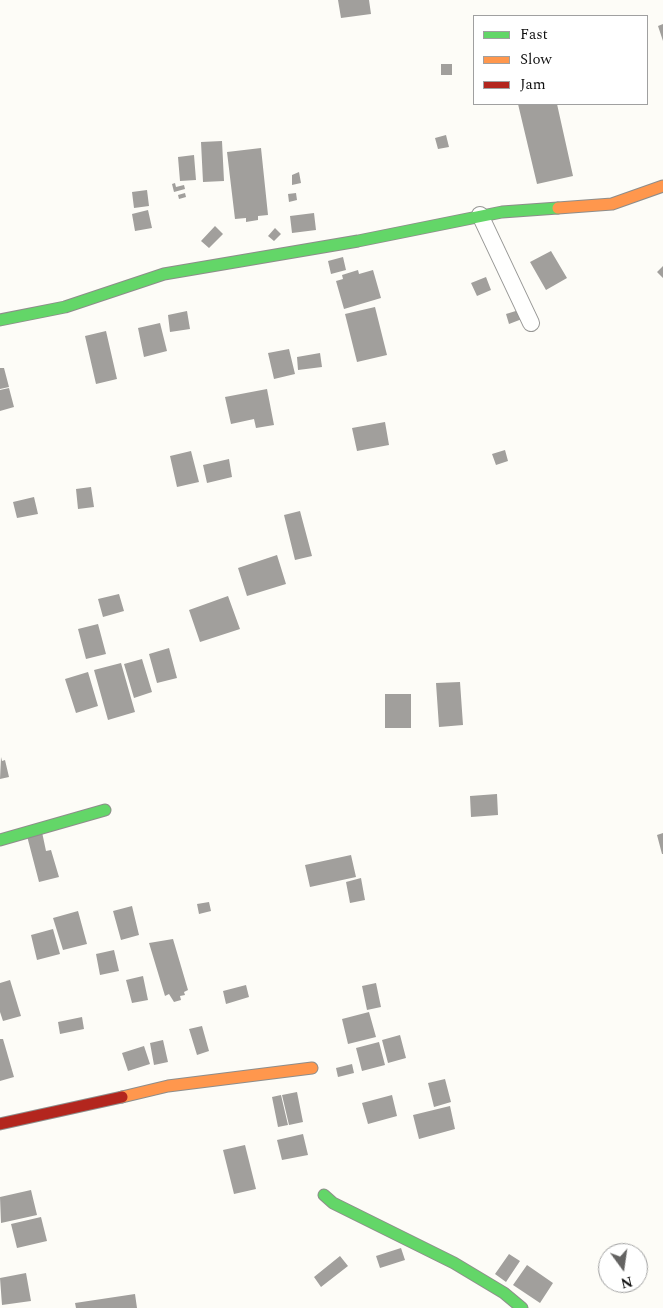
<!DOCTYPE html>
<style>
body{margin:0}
#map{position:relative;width:663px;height:1308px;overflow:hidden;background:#fdfcf7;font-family:Spectral,serif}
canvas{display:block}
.legend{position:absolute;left:473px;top:15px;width:175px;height:90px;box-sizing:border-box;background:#fff;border:1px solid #a0a0a0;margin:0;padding:6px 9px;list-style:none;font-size:15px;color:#111}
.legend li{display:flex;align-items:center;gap:10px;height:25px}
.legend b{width:25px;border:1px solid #a0a0a0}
.north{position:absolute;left:598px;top:1243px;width:50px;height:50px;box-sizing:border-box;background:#fff;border:1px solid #a0a0a0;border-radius:50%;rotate:166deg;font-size:14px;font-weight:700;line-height:20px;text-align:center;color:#111}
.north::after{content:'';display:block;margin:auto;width:18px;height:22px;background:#646362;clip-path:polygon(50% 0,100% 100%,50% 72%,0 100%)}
</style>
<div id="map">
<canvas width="663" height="1308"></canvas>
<ul class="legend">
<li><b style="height:6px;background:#63d668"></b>Fast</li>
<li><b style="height:6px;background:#ff974d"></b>Slow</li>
<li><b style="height:6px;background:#b3261e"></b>Jam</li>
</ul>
<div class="north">N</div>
</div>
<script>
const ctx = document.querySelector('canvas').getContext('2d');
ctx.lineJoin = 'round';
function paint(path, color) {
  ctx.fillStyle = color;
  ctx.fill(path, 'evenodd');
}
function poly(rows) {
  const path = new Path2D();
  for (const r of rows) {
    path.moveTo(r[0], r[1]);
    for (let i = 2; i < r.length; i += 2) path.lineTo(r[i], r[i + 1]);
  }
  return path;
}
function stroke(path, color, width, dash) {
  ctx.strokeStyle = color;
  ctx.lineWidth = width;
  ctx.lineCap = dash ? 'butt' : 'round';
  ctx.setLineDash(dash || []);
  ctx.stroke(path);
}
paint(poly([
 [338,0,369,0,371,14,341,18],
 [663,24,663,41,658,26],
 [441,64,452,64,452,75,441,75],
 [518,104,557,104,573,176,537,184],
 [446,135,449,147,438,149,435,138],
 [222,141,224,181,203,182,201,142],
 [261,148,268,215,258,216,258,220,246,222,246,218,235,219,227,152],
 [194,155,196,180,180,181,178,157],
 [299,172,301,183,292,185,292,175],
 [175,183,176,187,184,185,185,189,174,192,172,184],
 [147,190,149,206,134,208,132,192],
 [185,193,186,197,179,199,178,195],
 [296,193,297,200,289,202,288,194],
 [148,210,152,228,135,231,132,214],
 [314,213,316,230,292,233,290,216],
 [215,226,223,234,209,248,201,241],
 [275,228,281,234,274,241,268,236],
 [551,251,567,278,546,290,530,262],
 [343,257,346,270,331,274,328,261],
 [663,266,663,278,657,272],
 [358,270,359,274,373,270,381,298,344,309,336,281,343,279,342,275],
 [486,277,491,290,477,296,471,283],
 [375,307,387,355,357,362,345,314],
 [519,310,522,319,509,324,506,314],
 [187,311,190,329,170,332,168,315],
 [160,323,167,351,144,357,138,328],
 [106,331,117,379,96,384,85,336],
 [289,349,295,374,274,379,268,353],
 [320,353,322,367,298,370,297,357],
 [0,368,4,368,9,387,0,389],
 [9,388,14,407,0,411,0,390],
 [267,389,274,425,256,428,254,419,231,424,225,397],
 [385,422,389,445,357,451,352,428],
 [505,450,508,461,496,465,492,454],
 [191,451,199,482,177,487,170,456],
 [229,459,232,477,207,483,203,465],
 [91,487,94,507,78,509,76,489],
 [34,497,38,514,17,518,13,502],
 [300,511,312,556,295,560,284,515],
 [277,555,286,584,247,596,238,568],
 [119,594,124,611,103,617,98,599],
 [228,596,240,629,200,642,189,610],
 [98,624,106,654,86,659,78,629],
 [169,648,177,678,157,683,149,654],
 [142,659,152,692,134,698,124,664],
 [121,663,135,712,108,720,94,670],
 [88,672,98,706,76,713,65,679],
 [460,682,463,725,439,727,436,683],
 [385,694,411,694,411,728,385,728],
 [1,757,2,761,5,760,9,777,0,779],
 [497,794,498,815,471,817,470,796],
 [42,832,46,851,51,850,59,877,39,882,27,836],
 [663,833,663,854,662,854,657,835],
 [351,855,356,877,310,887,305,865],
 [361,878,365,900,350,903,346,882],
 [209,902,211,911,199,914,197,904],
 [132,906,139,935,121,940,113,911],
 [78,911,87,944,63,950,53,918],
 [53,929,60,954,37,960,31,935],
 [173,939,188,990,184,992,185,995,180,996,181,1000,174,1002,169,994,165,996,149,943],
 [114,950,119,971,100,975,96,954],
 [143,976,148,1000,132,1003,126,980],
 [10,980,21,1016,3,1021,0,1012,0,983],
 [376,983,381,1007,367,1010,362,986],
 [246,985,249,997,226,1004,223,991],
 [369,1012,376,1037,348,1044,342,1019],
 [82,1017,84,1029,60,1034,58,1022],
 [202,1026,209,1051,197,1055,189,1029],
 [400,1035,406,1058,388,1063,382,1040],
 [0,1039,3,1039,14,1077,0,1081],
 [163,1040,168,1062,154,1065,150,1043],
 [379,1042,385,1065,362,1071,356,1048],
 [144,1046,150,1064,128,1071,122,1053],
 [352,1064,354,1073,338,1077,336,1068],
 [445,1079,451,1102,434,1107,428,1083],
 [297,1092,303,1122,289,1125,282,1095],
 [281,1095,288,1125,278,1127,272,1097],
 [392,1095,397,1116,368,1124,362,1103],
 [450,1106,455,1129,419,1139,413,1115],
 [303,1134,308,1155,282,1160,277,1140],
 [245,1145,256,1189,234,1194,223,1150],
 [31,1190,37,1215,1,1223,0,1197],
 [41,1217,47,1241,17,1248,11,1224],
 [401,1248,405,1260,380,1268,376,1256],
 [509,1254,520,1261,506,1282,495,1274],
 [340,1256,348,1266,321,1287,314,1277],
 [527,1265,553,1283,540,1303,513,1285],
 [26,1273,31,1301,2,1305,0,1278],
 [135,1294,137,1308,76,1308,75,1303]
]), '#a19f9c');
const street = poly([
 [480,215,531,323]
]);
const fast = poly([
 [0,320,65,307,164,274,358,241,502,212,558,208],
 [0,840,105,810],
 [324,1195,333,1203,454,1263,504,1293,522,1308]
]);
const slow = poly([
 [558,208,612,204,663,186],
 [122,1097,168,1086,312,1068]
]);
const jam = poly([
 [0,1124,122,1097]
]);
stroke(street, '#979795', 18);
stroke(fast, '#8e8d8b', 13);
stroke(slow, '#8e8d8b', 13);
stroke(jam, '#8e8d8b', 13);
stroke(street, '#fffffe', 16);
stroke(fast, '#63d668', 11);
stroke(slow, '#ff974d', 11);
stroke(jam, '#b3261e', 11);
</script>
